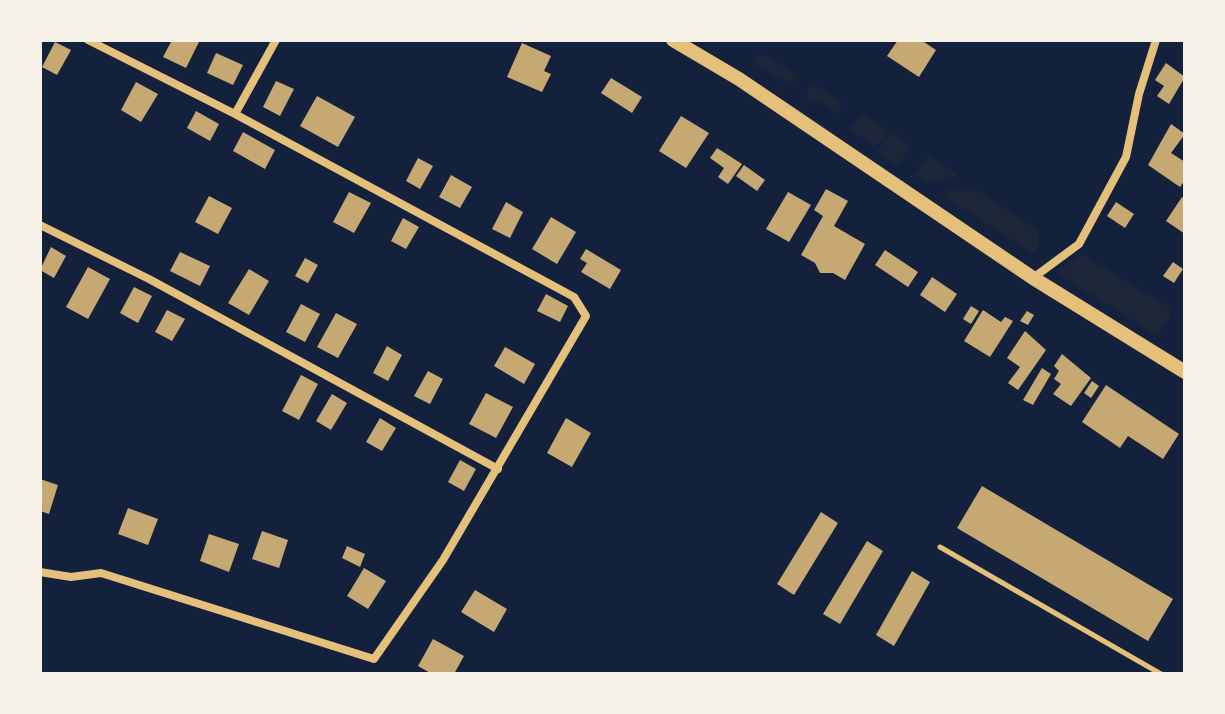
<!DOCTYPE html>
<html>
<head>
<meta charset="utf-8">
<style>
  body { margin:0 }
  #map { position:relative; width:1225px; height:714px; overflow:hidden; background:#14213d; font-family:"DejaVu Sans",sans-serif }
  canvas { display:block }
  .frame { position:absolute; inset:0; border:42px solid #f6f1e7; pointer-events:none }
</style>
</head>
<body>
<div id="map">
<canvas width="1225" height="714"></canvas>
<div class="frame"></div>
</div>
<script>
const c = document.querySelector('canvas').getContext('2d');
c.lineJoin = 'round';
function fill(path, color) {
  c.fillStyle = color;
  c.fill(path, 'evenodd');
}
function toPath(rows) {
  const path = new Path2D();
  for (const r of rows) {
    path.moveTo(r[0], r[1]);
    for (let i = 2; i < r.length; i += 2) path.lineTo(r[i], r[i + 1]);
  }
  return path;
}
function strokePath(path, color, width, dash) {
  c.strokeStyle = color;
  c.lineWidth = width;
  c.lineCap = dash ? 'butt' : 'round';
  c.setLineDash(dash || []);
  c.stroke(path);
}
fill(toPath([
  [759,52,798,75,791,85,754,64],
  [812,83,843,102,836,114,818,99,815,102,805,96],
  [862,113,888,131,876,147,849,130],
  [891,132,912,146,897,166,876,152],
  [928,155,958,175,927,184,914,175],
  [947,188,975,189,1039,231,1039,247,1032,253,943,196],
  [1082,254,1171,309,1170,317,1156,335,1055,272]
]), '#1d2539');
fill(toPath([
  [172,40,200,40,186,68,163,57],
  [898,40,921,40,936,50,919,77,887,56],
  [55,42,71,50,57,75,42,67],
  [522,43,551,56,544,71,551,74,542,92,507,77],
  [216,53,243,65,233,85,207,73],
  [1166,63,1185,77,1169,104,1157,96,1164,86,1155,80],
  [611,78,642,97,632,113,601,93],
  [276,81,294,89,280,116,263,107],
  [136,82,158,94,141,122,121,110],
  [317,96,355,117,338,147,300,126],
  [196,111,219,124,210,141,187,128],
  [681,116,709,133,686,168,659,151],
  [1171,124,1185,134,1171,153,1185,162,1185,180,1180,187,1148,165],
  [243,132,275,150,265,169,233,151],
  [717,148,742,164,728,184,718,177,724,168,710,158],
  [418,158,433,166,420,189,406,181],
  [744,165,765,180,757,191,736,176],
  [451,175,472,187,460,208,439,197],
  [826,189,848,201,834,226,865,244,845,280,833,273,820,273,815,263,801,255,823,216,814,210],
  [349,192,371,203,354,233,333,222],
  [788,192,811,205,789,242,766,229],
  [209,196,232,208,218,234,195,222],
  [1182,197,1185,199,1185,234,1166,221],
  [506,202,523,212,510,238,492,229],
  [1116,202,1134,214,1125,228,1107,216],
  [551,217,576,232,557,264,532,249],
  [403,218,419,227,406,249,391,241],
  [51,247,66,256,54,278,40,270],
  [586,249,621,270,610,289,581,272,587,263,580,259],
  [885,250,918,272,908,287,875,265],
  [180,252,210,266,200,286,170,271],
  [305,258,318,265,308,283,295,276],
  [1173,262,1183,269,1174,283,1163,276],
  [88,267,110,279,88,319,66,307],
  [249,269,269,281,249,315,228,303],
  [932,277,957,294,945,312,920,295],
  [134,287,152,296,138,323,120,313],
  [546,294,568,306,560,322,537,311],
  [301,304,320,314,305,342,286,332],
  [971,306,979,311,971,324,963,319],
  [167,310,185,319,172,341,155,332],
  [983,310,1001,322,1005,317,1013,321,990,357,964,341],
  [1027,311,1034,315,1028,325,1020,321],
  [336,313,357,324,338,358,317,347],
  [1025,331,1046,350,1018,390,1008,383,1020,367,1007,358],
  [387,346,402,355,388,381,373,373],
  [505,347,535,364,524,384,494,366],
  [1062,354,1091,378,1071,406,1053,394,1061,384,1054,379,1059,371,1054,366],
  [1042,368,1051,374,1033,405,1023,400],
  [428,371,443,379,430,404,414,396],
  [301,375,318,384,299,420,282,411],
  [1092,381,1099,386,1091,398,1084,393],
  [1106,385,1179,434,1163,459,1128,436,1120,448,1082,422],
  [486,393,513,407,496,438,469,424],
  [332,394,347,403,331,430,316,421],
  [380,418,396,428,382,451,366,442],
  [566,418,591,433,572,467,547,453],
  [460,460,476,469,464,491,448,482],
  [40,479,58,485,49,514,40,511],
  [982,486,1173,599,1148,641,957,528],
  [128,508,158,519,148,545,118,534],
  [821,512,838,523,794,595,777,584],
  [262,531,288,540,279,568,252,559],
  [209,534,239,544,229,572,200,561],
  [867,541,883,551,840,624,823,614],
  [347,546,365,554,360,567,342,558],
  [364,568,386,581,368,609,347,596],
  [912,571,930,582,894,646,876,635],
  [475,590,507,609,494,632,461,612],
  [433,639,464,656,454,674,432,674,418,666]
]), '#c6a872');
strokePath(toPath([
  [940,547,1161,674]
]), '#e5c07b', 5);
strokePath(toPath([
  [235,114,276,40],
  [40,225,149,279,498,469],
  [1033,278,1079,244,1126,157,1139,94,1156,40],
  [40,572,71,577,101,573,374,659,443,560,586,316,574,297,235,114,88,40]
]), '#e5c07b', 8);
strokePath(toPath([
  [673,40,739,79,1033,278,1185,372]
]), '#e5c07b', 14);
</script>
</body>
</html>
